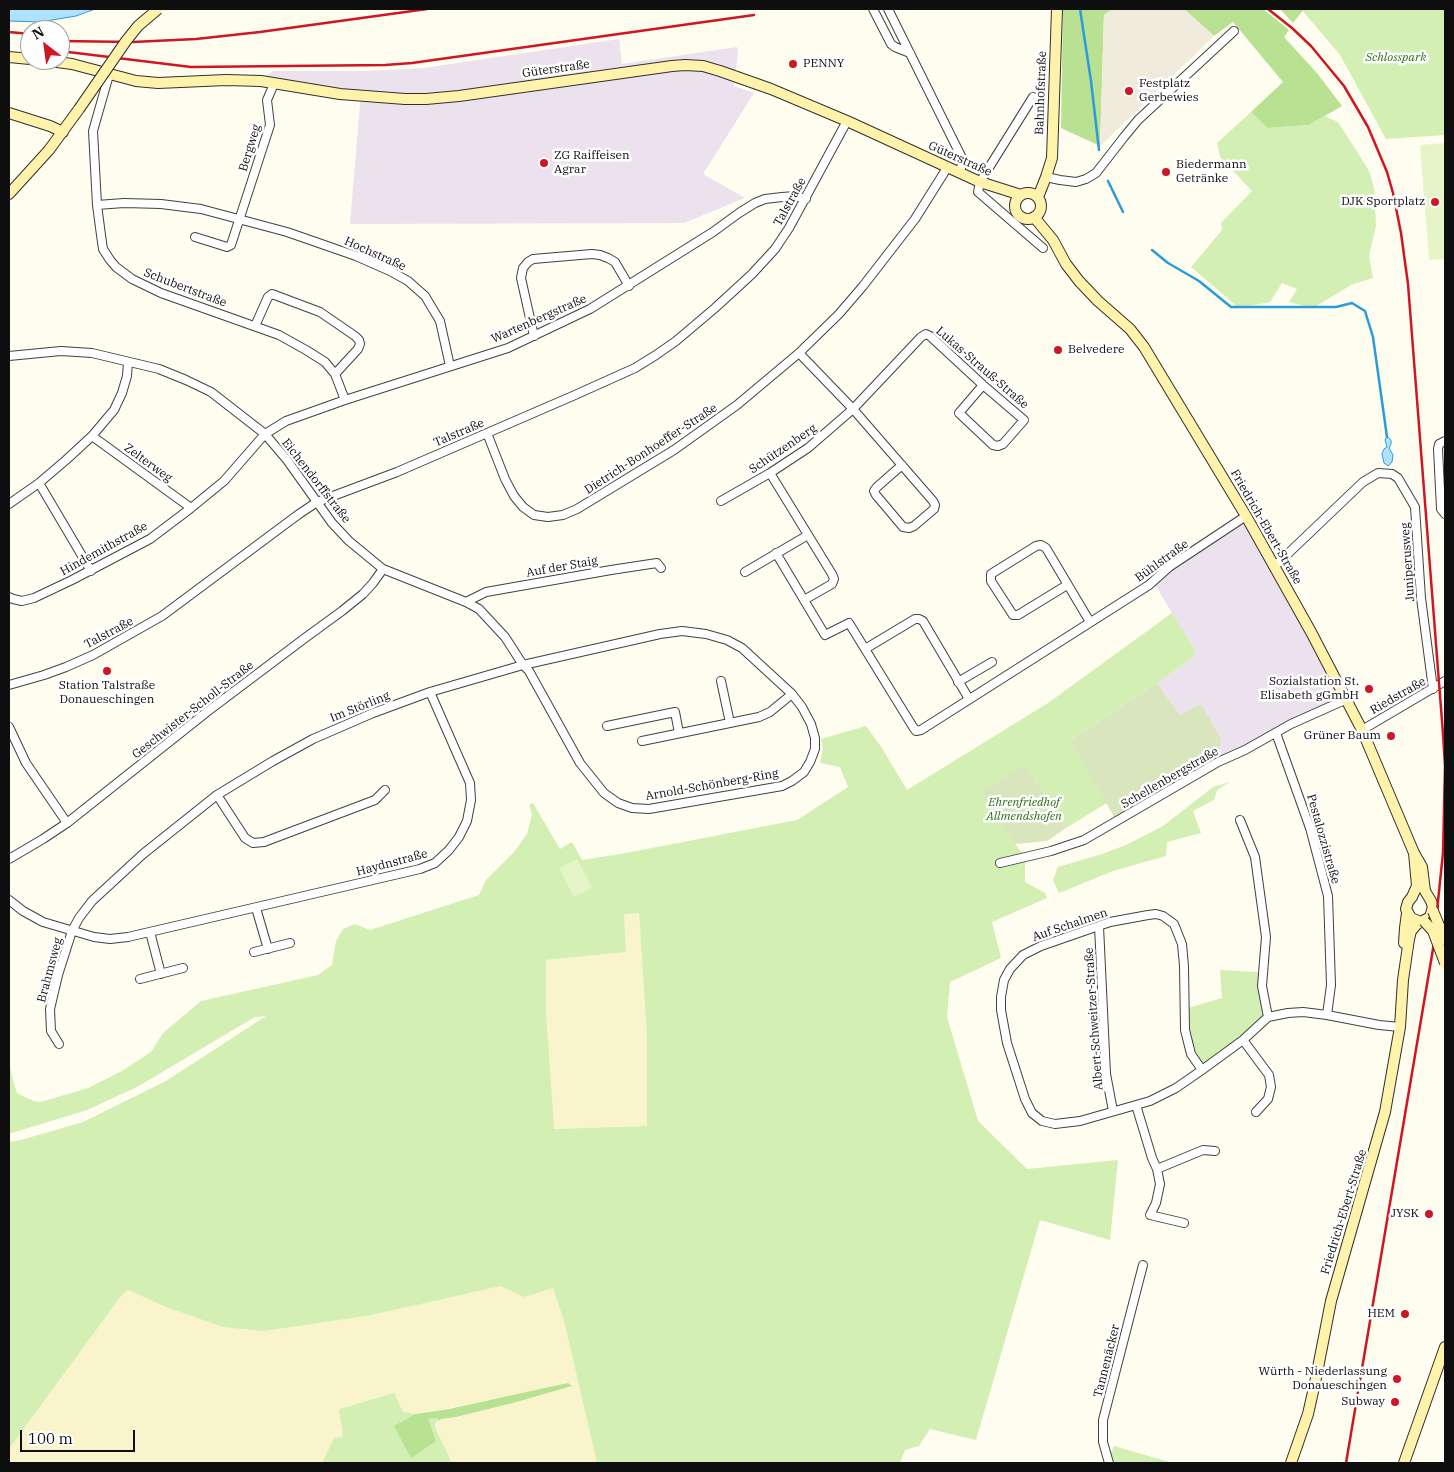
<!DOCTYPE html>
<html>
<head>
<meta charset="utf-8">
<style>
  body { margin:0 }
  #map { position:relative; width:1454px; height:1472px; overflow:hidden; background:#fffcf0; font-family:"IBM Plex Serif",serif }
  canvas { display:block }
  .frame { position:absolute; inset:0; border:10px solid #0e0e0e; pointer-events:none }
  .north { position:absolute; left:20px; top:20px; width:50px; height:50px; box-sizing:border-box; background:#fff; border:1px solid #9f9f9f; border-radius:50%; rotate:330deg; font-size:14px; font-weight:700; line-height:20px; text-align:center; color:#0e0e0e }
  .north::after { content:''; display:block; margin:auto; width:18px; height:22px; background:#cf1624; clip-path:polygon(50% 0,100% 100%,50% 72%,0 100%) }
  .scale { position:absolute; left:20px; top:1430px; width:115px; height:22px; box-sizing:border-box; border:2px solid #0e0e0e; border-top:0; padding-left:6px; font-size:15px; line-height:18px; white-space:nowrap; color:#0e0e0e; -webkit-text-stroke:4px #fff; paint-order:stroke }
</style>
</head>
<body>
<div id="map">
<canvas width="1454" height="1472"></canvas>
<div class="frame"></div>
<div class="north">N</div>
<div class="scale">100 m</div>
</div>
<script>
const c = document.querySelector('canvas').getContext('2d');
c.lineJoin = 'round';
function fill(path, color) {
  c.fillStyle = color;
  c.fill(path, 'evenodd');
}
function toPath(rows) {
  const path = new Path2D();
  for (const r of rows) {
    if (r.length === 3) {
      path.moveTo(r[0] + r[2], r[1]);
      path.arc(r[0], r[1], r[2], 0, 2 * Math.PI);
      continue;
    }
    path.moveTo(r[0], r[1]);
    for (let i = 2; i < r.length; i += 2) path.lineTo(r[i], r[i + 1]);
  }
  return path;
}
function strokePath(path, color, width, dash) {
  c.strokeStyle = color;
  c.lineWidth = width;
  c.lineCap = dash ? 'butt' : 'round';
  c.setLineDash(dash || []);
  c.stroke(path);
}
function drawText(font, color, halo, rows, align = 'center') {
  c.font = font + ' "IBM Plex Serif",serif';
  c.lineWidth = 5;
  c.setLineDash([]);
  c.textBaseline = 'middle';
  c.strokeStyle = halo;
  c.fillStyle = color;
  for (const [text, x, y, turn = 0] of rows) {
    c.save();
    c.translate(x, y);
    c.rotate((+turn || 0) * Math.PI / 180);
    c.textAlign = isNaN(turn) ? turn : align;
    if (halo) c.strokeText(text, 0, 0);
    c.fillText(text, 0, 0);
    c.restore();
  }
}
fill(toPath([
  [619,39,622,64,737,47,738,52,734,86,754,93,703,174,745,198,684,223,350,224,361,92,336,89,263,78,273,71,368,71,424,68],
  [1244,521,1341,699,1218,760,1201,704,1180,715,1157,683,1190,660,1195,654,1193,648,1154,583,1169,570]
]), '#ece2ee');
fill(toPath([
  [639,913,647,1037,647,1126,553,1129,546,1012,546,960,626,952,624,914],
  [501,1286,524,1297,553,1287,564,1321,597,1463,452,1463,436,1430,435,1425,437,1421,442,1419,456,1417,513,1403,572,1386,415,1414,403,1412,394,1394,340,1408,343,1437,334,1438,322,1463,9,1463,9,1449,121,1296,128,1290,166,1307,372,1315]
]), '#f9f4cc');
fill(toPath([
  [1301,9,1445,9,1445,135,1386,139,1340,55],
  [1251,112,1269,128,1309,125,1325,116,1338,122,1358,153,1369,171,1374,188,1376,226,1369,256,1373,278,1351,285,1313,308,1289,302,1297,289,1282,283,1270,302,1239,308,1191,267,1222,230,1221,223,1252,191,1220,157,1217,143],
  [1172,613,1194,648,1195,654,1190,660,1157,683,1070,741,1107,803,1066,828,1026,765,1015,844,1025,856,1025,882,1045,893,1047,898,992,922,1001,958,950,982,947,1017,978,1121,1027,1169,1118,1160,1110,1240,1040,1220,976,1440,930,1429,919,1446,905,1450,900,1463,597,1463,564,1321,553,1288,524,1297,501,1286,372,1315,264,1331,223,1327,166,1307,128,1290,121,1296,9,1449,9,1142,21,1140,83,1122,166,1081,266,1016,255,1017,137,1087,87,1110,12,1133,9,1133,9,1061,13,1080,17,1093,31,1100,38,1102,44,1101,88,1088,122,1071,151,1052,163,1033,201,1001,318,975,332,965,336,941,343,929,355,924,370,930,479,895,486,880,514,852,527,834,532,814,529,805,533,803,560,849,572,842,582,860,626,853,797,820,848,787,840,767,820,763,823,749,821,739,866,726,882,748,907,790,1048,703],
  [639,913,647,1037,647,1126,554,1129,546,1012,546,960,626,952,624,914],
  [1230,782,1217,790,1214,800,1193,811,1201,833,1167,842,1166,856,1113,871,1059,893,1053,880,1058,867,1102,854,1126,845,1163,826,1213,787],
  [1220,970,1258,972,1264,1016,1241,1038,1204,1066,1194,1050,1188,1028,1188,1008,1222,998],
  [394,1393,403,1412,415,1414,395,1426,428,1419,438,1418,435,1425,436,1430,452,1463,322,1463,334,1438,343,1437,339,1409],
  [1114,1446,1173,1463,1106,1463]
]), '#d4efb4');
fill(toPath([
  [1063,9,1112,9,1104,15,1100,146,1061,128],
  [1184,9,1263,9,1289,30,1284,37,1317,73,1342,106,1309,125,1268,128,1251,112,1283,82,1233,22,1214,36],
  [1280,9,1304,9,1293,23],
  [568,1383,572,1386,513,1403,456,1417,442,1419,437,1421,438,1418,428,1419,436,1441,411,1458,394,1426,415,1414,449,1409]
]), '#b8e192');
fill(toPath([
  [1157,683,1180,715,1201,704,1221,739,1218,760,1116,820,1070,741],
  [1026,765,1066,828,1047,841,1015,844,982,792]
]), '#d9e5bd');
fill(toPath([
  [1445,143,1445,259,1429,260,1420,145],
  [577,859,592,888,574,897,559,868]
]), '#e6f5c7');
fill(toPath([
  [1112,9,1184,9,1214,36,1100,146,1104,15]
]), '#f1ebdd');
const water = toPath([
  [9,9,95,9,76,16,40,22,9,21,9,9],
  [1387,436,1391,440,1391,444,1389,448,1393,455,1392,462,1388,466,1384,463,1382,454,1384,449,1387,447,1385,440,1387,436]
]);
fill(water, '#aee2fd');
strokePath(water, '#2c9bdc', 1);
strokePath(toPath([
  [1080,9,1091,81,1099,150],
  [1108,181,1123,212],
  [1152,250,1168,263,1199,281,1231,307,1336,307,1352,303,1365,311,1373,337,1387,437]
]), '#2c9bdc', 2.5);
const street = toPath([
  [873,9,891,44,895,47,910,53],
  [888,9,961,156,962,165,959,173],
  [109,75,93,131,97,205,101,235,103,249,110,260,116,267,132,279,161,293,279,335,306,350,325,362,335,374,345,400],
  [1033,97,980,182,978,192,1043,248],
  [1046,177,1060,180,1076,182,1086,179,1096,173,1124,137,1138,120,1234,31],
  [97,205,124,203,161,204,201,209,287,232,356,256,390,271,408,281,425,296,440,321,450,366],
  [195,237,227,247,231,245,270,125,267,100,274,84],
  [255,326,268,297,272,294,320,312,355,336,359,340,360,344,358,349,335,374],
  [534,336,521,278,523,268,528,262,533,259,592,254,600,255,608,258,615,262,629,286],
  [9,356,61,351,92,353,159,369,186,380,211,392,265,434,287,460,332,523,349,541,383,569,466,602,479,609,505,637,523,665,430,692,373,713,313,739,273,761,217,795,143,854,92,901,79,918,72,931,58,975,50,1009,51,1031,59,1044],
  [487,433,505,479,514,496,523,507,534,515,548,517,563,515,577,509,674,450,737,405,799,353,839,314,863,286,915,219,947,168],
  [92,436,191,508],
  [1445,441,1439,444,1438,449,1441,509,1445,514],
  [902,465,877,487,874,491,876,495,903,527,909,528,914,526,934,509,935,505,933,501,853,409,921,337,926,334,930,336,983,385,1024,420,1003,444,998,446,993,445,959,413,983,385],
  [770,473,832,574,834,579,832,584,804,600,825,635,849,623,865,649],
  [39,483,91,571],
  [721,501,770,473,808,448,853,409,799,353],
  [9,504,39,483,66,460,92,436,114,410,122,393,127,376,128,362],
  [776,553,804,600],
  [1275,566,1363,482,1378,473,1392,474,1398,478,1415,507,1421,598,1433,689],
  [745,572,808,535],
  [1067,585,1018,615,1013,615,991,581,991,574,1036,546,1041,545,1046,548,1090,622],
  [9,597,13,599,22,601,34,598,72,580,150,539,191,508,224,481,265,434,286,421,345,400,508,348,590,309,713,232,739,213,755,203,765,199,782,197,795,196,806,199],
  [466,602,486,592,611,570,657,563,661,568],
  [682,631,706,634,727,640,742,648,792,694,802,707,811,724,815,738,815,749,810,762,804,772,792,781,782,786,649,809,632,808,618,803,604,793,580,763,529,671,523,665,660,634,682,631],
  [721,681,730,723],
  [958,682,992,662],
  [9,685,44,675,66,667,93,655,162,616,299,514,317,502,397,472,575,395,635,368,656,355,676,341,715,308,752,274,775,249,789,228,847,121],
  [969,699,923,621,919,619,915,619,865,649,913,727,916,731,921,730,1149,585,1169,567,1246,516],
  [607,726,675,712,679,733],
  [9,727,26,763,67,823],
  [1362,730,1445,681],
  [1276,733,1310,828,1328,896,1331,985,1327,1015],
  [642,741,759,717,770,712,792,694],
  [217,795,245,838,253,843,264,842,375,800,385,790],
  [1240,820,1255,857,1266,937,1262,986,1268,1017],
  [9,859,43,839,67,823,208,711,305,638,342,611,363,594,373,583,383,569],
  [1000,863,1051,851,1084,840,1218,762,1245,750,1291,724,1347,699],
  [9,900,23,911,43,922,94,937,110,939,128,937,420,869,435,863,449,850,459,837,467,821,471,800,470,783,430,692],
  [256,908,268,949],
  [1099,926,1106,1074,1113,1111],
  [150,932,161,974],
  [254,952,290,943],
  [140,979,183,968],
  [1243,1040,1269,1075,1271,1087,1268,1099,1256,1112],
  [1202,1070,1191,1054,1185,1030,1184,966,1182,944,1174,924,1163,916,1156,914,1148,915,1110,922,1041,946,1023,955,1010,969,1004,980,1001,997,1001,1010,1007,1043,1025,1099,1032,1113,1042,1121,1055,1124,1080,1121,1150,1101,1176,1088,1202,1070,1243,1040,1268,1017,1288,1013,1303,1012,1327,1015,1379,1025,1400,1027],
  [1136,1105,1152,1158,1157,1169,1160,1184,1156,1203,1150,1215,1184,1223],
  [1157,1169,1203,1150,1215,1151],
  [1109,1463,1103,1442,1103,1420,1143,1265]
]);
const secondary = toPath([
  [9,57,30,59],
  [42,60,72,64,136,81,158,83,226,80,261,81,340,94,405,99,426,99,459,96,672,66,685,65,703,66,720,71,771,89,847,121,980,182,1021,195],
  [9,113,50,126,63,132],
  [1028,206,13],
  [9,194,49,150,79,109],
  [1038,197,1046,177,1052,158,1057,9],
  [1034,217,1053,240,1066,264,1079,281,1098,301,1130,329,1144,347,1246,516,1311,632,1362,730,1414,853,1422,867,1425,891,1431,901,1433,907,1430,917,1421,922,1411,918,1406,909,1408,902,1412,897,1417,886,1414,853],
  [1404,943,1405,928,1407,913],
  [1291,1463,1308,1414,1315,1383,1331,1301,1385,1112,1400,1027,1403,980,1409,939,1411,931,1417,924,1421,922],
  [1404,1463,1445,1347]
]);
strokePath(street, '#414141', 10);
strokePath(secondary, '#303030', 12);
strokePath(street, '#fff', 8);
strokePath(secondary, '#fff3ab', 10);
strokePath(toPath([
  [1268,9,1292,28,1311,46,1344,86,1368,127,1387,172,1393,193,1401,233,1408,284,1443,734,1445,766,1443,853,1433,949,1346,1463],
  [9,32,30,34],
  [60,41,133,42,196,39,260,32,427,9],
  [60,51,191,67,385,65,412,63,754,15]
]), '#cf1624', 2.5);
const secondaryBridge = toPath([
  [79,109,126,41,138,26,158,9],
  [1433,911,1445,940],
  [1424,921,1433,931,1445,963]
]);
strokePath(secondaryBridge, '#303030', 12, []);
strokePath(secondaryBridge, '#fff3ab', 10);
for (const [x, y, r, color] of [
  [793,64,5,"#cf1624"],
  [1129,91,5,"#cf1624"],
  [544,163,5,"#cf1624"],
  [1166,172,5,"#cf1624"],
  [1435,202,5,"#cf1624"],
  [1058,350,5,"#cf1624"],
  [107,671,5,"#cf1624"],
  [1369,689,5,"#cf1624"],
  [1391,736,5,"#cf1624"],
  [1429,1214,5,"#cf1624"],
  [1405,1314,5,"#cf1624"],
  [1397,1379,5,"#cf1624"],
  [1395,1402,5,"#cf1624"]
]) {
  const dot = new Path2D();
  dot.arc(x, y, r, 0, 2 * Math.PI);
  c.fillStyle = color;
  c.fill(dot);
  strokePath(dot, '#fff', 2);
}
drawText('italic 12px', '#2b6e17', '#fff', [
  ["Schlosspark",1396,58],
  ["Ehrenfriedhof",1024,803],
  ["Allmendshofen",1024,817]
]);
drawText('12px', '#0e0e0e', '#fff', [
  ["PENNY",803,64,"left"],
  ["Festplatz",1139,84,"left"],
  ["Gerbewies",1139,98,"left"],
  ["ZG Raiffeisen",554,156,"left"],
  ["Agrar",554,170,"left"],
  ["Biedermann",1176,165,"left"],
  ["Getränke",1176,179,"left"],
  ["DJK Sportplatz",1425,202],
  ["Belvedere",1068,350,"left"],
  ["Sozialstation St.",1359,682],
  ["Elisabeth gGmbH",1359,696],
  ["Station Talstraße",107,686,"center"],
  ["Donaueschingen",107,700,"center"],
  ["Grüner Baum",1381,736],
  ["JYSK",1419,1214],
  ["HEM",1395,1314],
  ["Würth - Niederlassung",1387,1372],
  ["Donaueschingen",1387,1386],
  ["Subway",1385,1402]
], 'right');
drawText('12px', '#0e0e0e', '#fff', [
  ["Güterstraße",556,69,-8],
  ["Bahnhofstraße",1041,93,-88],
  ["Bergweg",250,148,-73],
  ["Güterstraße",960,159,24],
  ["Talstraße",790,202,-61],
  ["Hochstraße",375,254,24],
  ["Schubertstraße",185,288,21],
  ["Wartenbergstraße",539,319,-24],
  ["Lukas-Strauß-Straße",982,368,41],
  ["Talstraße",459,433,-23],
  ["Dietrich-Bonhoeffer-Straße",651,449,-33],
  ["Schützenberg",783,449,-34],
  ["Zelterweg",148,463,36],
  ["Eichendorffstraße",316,481,52],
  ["Friedrich-Ebert-Straße",1266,527,60],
  ["Hindemithstraße",104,549,-29],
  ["Bühlstraße",1162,561,-36],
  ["Juniperusweg",1408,562,-94],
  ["Auf der Staig",562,567,-10],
  ["Talstraße",109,633,-28],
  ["Riedstraße",1398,696,-30],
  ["Im Störling",360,707,-22],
  ["Geschwister-Scholl-Straße",193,710,-38],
  ["Schellenbergstraße",1170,778,-30],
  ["Arnold-Schönberg-Ring",712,785,-10],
  ["Pestalozzistraße",1323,839,74],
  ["Haydnstraße",392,863,-15],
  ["Auf Schalmen",1070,925,-19],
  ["Brahmsweg",50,970,-75],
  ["Albert-Schweitzer-Straße",1094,1019,-94],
  ["Friedrich-Ebert-Straße",1344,1212,-73],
  ["Tannenäcker",1107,1361,-76]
]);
</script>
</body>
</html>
